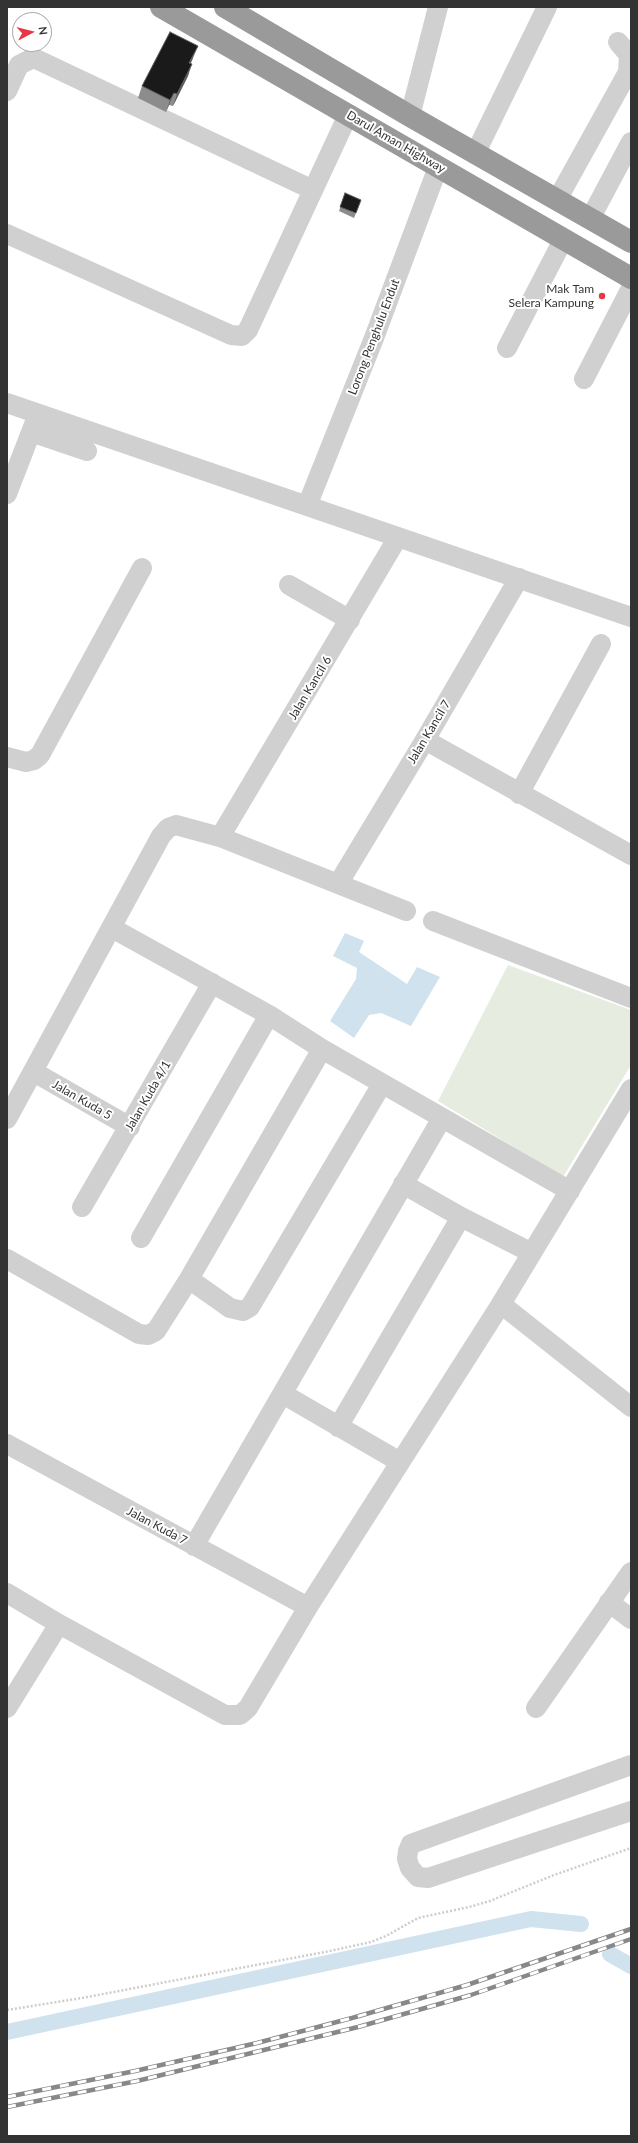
<!DOCTYPE html>
<html>
<head>
<meta charset="utf-8">
<style>
  body { margin:0 }
  #map { position:relative; width:638px; height:2143px; overflow:hidden; background:#fff; font-family:Lato,sans-serif }
  canvas { display:block }
  .frame { position:absolute; inset:0; border:8px solid #333; pointer-events:none }
  .north { position:absolute; left:12px; top:12px; width:40px; height:40px; box-sizing:border-box; background:#fff; border:1px solid #adadad; border-radius:50%; rotate:83deg; font-size:11px; font-weight:700; line-height:16px; text-align:center; color:#333 }
  .north::after { content:''; display:block; margin:auto; width:14px; height:18px; background:#e63946; clip-path:polygon(50% 0,100% 100%,50% 72%,0 100%) }
</style>
</head>
<body>
<div id="map">
<canvas width="638" height="2143"></canvas>
<div class="frame"></div>
<div class="north">N</div>
</div>
<script>
const c = document.querySelector('canvas').getContext('2d');
c.lineJoin = 'round';
function fill(path, color) {
  c.fillStyle = color;
  c.fill(path, 'evenodd');
}
function toPath(rows) {
  const path = new Path2D();
  for (const r of rows) {
    path.moveTo(r[0], r[1]);
    for (let i = 2; i < r.length; i += 2) path.lineTo(r[i], r[i + 1]);
  }
  return path;
}
function strokePath(path, color, width, dash) {
  c.strokeStyle = color;
  c.lineWidth = width;
  c.lineCap = dash ? 'butt' : 'round';
  c.setLineDash(dash || []);
  c.stroke(path);
}
function drawText(font, color, halo, rows, align = 'center') {
  c.font = font + ' Lato,sans-serif';
  c.lineWidth = 4;
  c.setLineDash([]);
  c.textBaseline = 'middle';
  c.strokeStyle = halo;
  c.fillStyle = color;
  for (const [text, x, y, turn = 0] of rows) {
    c.save();
    c.translate(x, y);
    c.rotate((+turn || 0) * Math.PI / 180);
    c.textAlign = isNaN(turn) ? turn : align;
    if (halo) c.strokeText(text, 0, 0);
    c.fillText(text, 0, 0);
    c.restore();
  }
}
fill(toPath([
  [508,965,631,1010,631,1065,563,1177,438,1101]
]), '#e6ecdf');
fill(toPath([
  [345,933,364,941,359,952,407,984,417,967,440,977,411,1026,381,1013,369,1015,354,1038,330,1021,356,979,357,968,333,956]
]), '#cfe2ee');
strokePath(toPath([
  [610,1954,631,1966],
  [7,2032,531,1919,581,1924]
]), '#cfe2ee', 16);
strokePath(toPath([
  [7,2010,82,1998,330,1951,371,1942,386,1936,418,1918,469,1907,490,1901,554,1875,631,1848]
]), '#cdcdcd', 2.5, [2, 2]);
strokePath(toPath([
  [7,91,19,65,31,59,36,59,313,190],
  [410,116,438,7],
  [475,154,547,7],
  [557,200,628,72,629,55,618,42],
  [590,219,631,142],
  [7,234,231,335,242,336,248,330,348,115],
  [507,348,563,240],
  [584,379,631,288],
  [7,403,631,617],
  [31,432,87,451],
  [7,494,38,414],
  [307,506,374,338,438,167],
  [289,585,350,620],
  [425,740,631,855],
  [7,757,26,762,34,760,40,755,142,568],
  [519,794,601,644],
  [220,837,398,537],
  [338,884,425,740,519,578],
  [433,921,631,998],
  [112,928,269,1015,322,1049],
  [34,1072,130,1127],
  [7,1119,161,836,168,828,176,825,220,837,406,911],
  [403,1184,461,1217,532,1253],
  [82,1207,212,983],
  [141,1238,269,1015],
  [7,1259,139,1334,148,1335,156,1331,189,1279,322,1049,570,1191],
  [189,1279,230,1308,243,1311,250,1307,382,1084],
  [501,1304,631,1407],
  [283,1394,400,1462],
  [338,1427,461,1217],
  [7,1444,308,1607],
  [194,1546,442,1118],
  [7,1593,59,1624,225,1715,240,1715,248,1708,308,1607,501,1304,631,1089],
  [609,1602,631,1619],
  [7,1708,59,1624],
  [536,1708,631,1572],
  [631,1765,411,1844,408,1851,407,1859,410,1868,418,1877,428,1878,631,1811]
]), '#d0d0d0', 20);
strokePath(toPath([
  [161,7,631,278],
  [225,7,410,116,631,242]
]), '#9a9a9a', 22);
const rail = toPath([
  [7,2097,135,2071,257,2043,352,2018,467,1985,631,1929],
  [7,2107,137,2081,358,2027,471,1995,631,1939]
]);
strokePath(rail, '#888', 4.5);
strokePath(rail, '#fff', 3, [9]);
fill(toPath([
  [193,58,191,63,188,76,173,106,169,105,166,112,138,98,142,86],
  [345,193,361,200,354,218,339,211]
]), '#8c8c8c');
fill(toPath([
  [198,46,193,58,185,75,189,63],
  [192,64,188,76,173,106,177,94],
  [174,93,169,105,166,112,170,100]
]), '#5f5f5f');
const building = toPath([
  [170,32,198,46,189,63,192,64,177,94,174,93,170,100,142,86,170,32],
  [345,193,361,200,356,213,340,207,345,193]
]);
fill(building, '#1a1a1a');
strokePath(building, '#5f5f5f', 1);
for (const [x, y, r, color] of [
  [602,296,4,"#e63946"]
]) {
  const dot = new Path2D();
  dot.arc(x, y, r, 0, 2 * Math.PI);
  c.fillStyle = color;
  c.fill(dot);
  strokePath(dot, '#fff', 1.5);
}
drawText('12px', '#333', '#fff', [
  ["Darul Aman Highway",396,142,30],
  ["Lorong Penghulu Endut",374,337,-69],
  ["Jalan Kancil 6",310,688,-59],
  ["Jalan Kancil 7",429,732,-59],
  ["Jalan Kuda 4/1",148,1096,-60],
  ["Jalan Kuda 5",82,1100,30],
  ["Jalan Kuda 7",157,1526,28]
]);
drawText('12px', '#333', '#fff', [
  ["Mak Tam",594,289],
  ["Selera Kampung",594,303]
], 'right');
</script>
</body>
</html>
